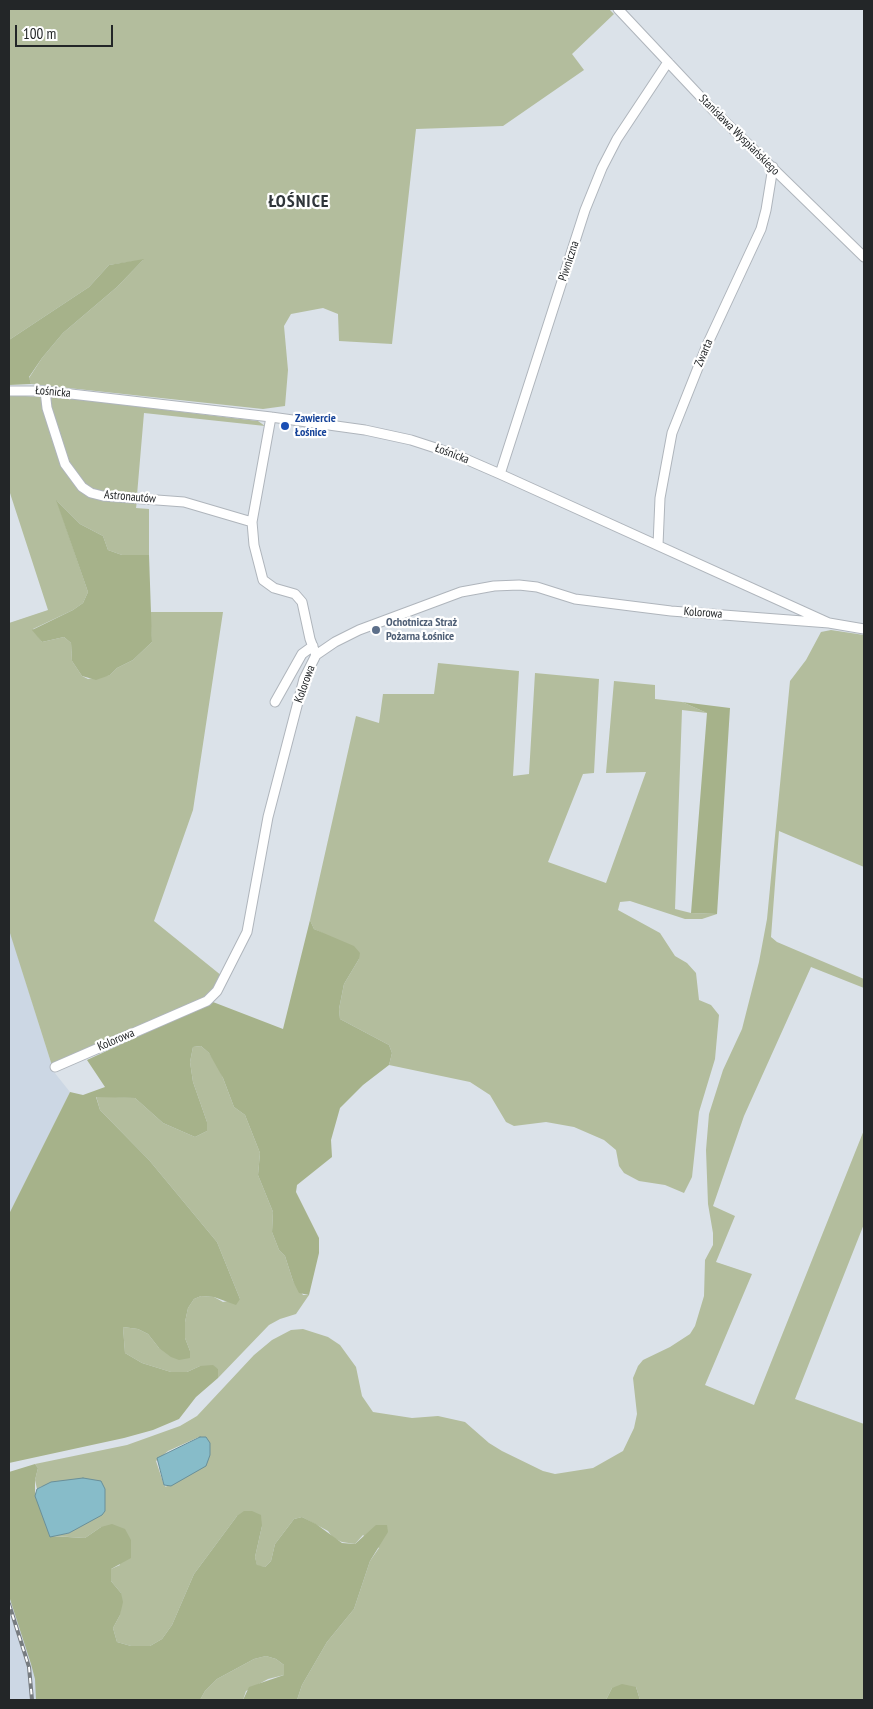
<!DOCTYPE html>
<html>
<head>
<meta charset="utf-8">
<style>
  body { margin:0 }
  #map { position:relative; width:873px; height:1709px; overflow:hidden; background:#dbe2e9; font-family:"PT Sans Narrow",sans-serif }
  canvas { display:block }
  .frame { position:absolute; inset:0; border:10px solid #232628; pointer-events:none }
  .scale { position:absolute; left:15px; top:25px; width:98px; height:22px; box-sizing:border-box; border:2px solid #232628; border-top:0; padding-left:6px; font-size:15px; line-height:18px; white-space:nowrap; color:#232628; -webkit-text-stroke:4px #fff; paint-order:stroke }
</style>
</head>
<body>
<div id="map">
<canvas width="873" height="1709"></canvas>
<div class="frame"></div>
<div class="scale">100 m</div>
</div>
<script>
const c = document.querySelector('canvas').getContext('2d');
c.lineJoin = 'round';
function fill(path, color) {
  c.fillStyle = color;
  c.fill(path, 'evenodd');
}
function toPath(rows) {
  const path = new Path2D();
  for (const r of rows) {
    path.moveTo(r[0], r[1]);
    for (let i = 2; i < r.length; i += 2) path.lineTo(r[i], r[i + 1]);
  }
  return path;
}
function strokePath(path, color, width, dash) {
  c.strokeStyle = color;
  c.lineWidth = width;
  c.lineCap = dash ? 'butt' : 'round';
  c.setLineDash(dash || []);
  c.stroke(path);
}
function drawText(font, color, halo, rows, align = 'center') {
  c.font = font + ' "PT Sans Narrow",sans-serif';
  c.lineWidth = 4.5;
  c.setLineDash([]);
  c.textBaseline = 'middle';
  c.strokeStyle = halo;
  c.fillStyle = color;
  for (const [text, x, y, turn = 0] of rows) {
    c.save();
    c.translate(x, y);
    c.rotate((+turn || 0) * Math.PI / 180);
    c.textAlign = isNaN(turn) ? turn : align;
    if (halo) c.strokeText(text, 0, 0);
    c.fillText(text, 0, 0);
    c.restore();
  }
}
fill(toPath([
  [9,928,54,1072,70,1092,9,1214],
  [9,1515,69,1700,9,1700]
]), '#ccd7e4');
fill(toPath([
  [9,9,609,9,614,14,572,54,584,70,503,126,416,129,392,344,339,341,338,314,323,308,291,314,284,326,288,370,285,406,263,409,31,384,29,378,42,358,63,333,117,287,143,260,109,265,89,287,9,340],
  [9,395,42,397,46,415,82,489,137,501,136,508,149,509,149,555,122,555,108,550,103,536,80,524,57,501,88,592,83,603,73,610,33,629,42,642,64,637,71,643,72,661,82,676,88,679,110,675,117,668,133,660,152,642,150,612,223,612,193,810,154,921,222,976,214,990,206,997,59,1060,54,1066,54,1072,9,930,9,623,48,610,9,490],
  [49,396,258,421,265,426,144,413,137,495,106,493,90,489,73,472,50,411],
  [831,630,864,635,864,867,779,831,771,937,777,942,864,979,864,988,811,967,744,1116,713,1206,735,1216,716,1262,752,1274,705,1385,754,1405,864,1130,864,1224,795,1399,864,1424,864,1700,640,1700,636,1687,612,1688,606,1700,297,1700,302,1685,327,1642,354,1609,370,1561,379,1548,363,1535,355,1544,342,1542,333,1538,328,1531,302,1517,294,1519,275,1544,271,1561,265,1567,257,1566,255,1557,262,1526,237,1516,194,1574,172,1625,162,1639,150,1646,131,1646,117,1642,113,1628,120,1615,121,1593,111,1581,111,1569,120,1565,101,1527,85,1538,53,1536,69,1533,78,1527,42,1486,37,1489,35,1480,38,1468,35,1464,127,1445,180,1426,197,1416,254,1355,272,1340,291,1330,303,1329,328,1337,340,1345,356,1367,362,1396,373,1412,412,1418,438,1416,465,1422,489,1443,502,1451,543,1471,555,1474,593,1468,623,1451,634,1428,637,1414,633,1378,638,1366,643,1360,670,1347,690,1334,695,1326,704,1296,705,1260,713,1245,713,1233,708,1204,706,1150,709,1114,723,1070,742,1029,759,962,767,919,790,681,806,660,821,632],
  [199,1437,166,1487,164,1485,156,1461,168,1451],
  [438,663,519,671,513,776,529,774,535,673,599,679,594,773,583,774,548,862,606,883,646,772,606,773,614,681,655,685,655,699,682,702,707,713,682,710,675,909,691,913,717,914,702,919,685,919,630,901,620,902,618,910,660,933,675,956,687,963,696,973,699,1000,711,1005,719,1015,715,1059,699,1112,692,1177,684,1193,665,1185,639,1181,624,1173,619,1166,616,1150,604,1140,574,1127,546,1122,514,1126,506,1122,490,1095,470,1082,389,1065,392,1053,389,1045,340,1019,339,1009,344,984,359,959,332,938,314,929,310,920,356,716,379,723,383,694,434,694],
  [201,1046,209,1053,218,1065,234,1107,245,1115,260,1153,258,1175,273,1212,272,1232,279,1250,285,1256,293,1281,303,1295,309,1295,296,1314,280,1319,269,1325,218,1378,218,1369,200,1366,187,1372,171,1372,142,1363,125,1353,123,1327,138,1329,148,1334,159,1348,190,1351,185,1338,185,1322,188,1308,194,1299,201,1296,214,1297,223,1302,240,1299,217,1242,149,1160,100,1110,96,1096,135,1098,163,1123,195,1137,207,1131,207,1122,193,1082,190,1062,193,1047],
  [266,1656,276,1659,284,1665,284,1675,268,1679,246,1691,243,1700,200,1700,205,1691,217,1679,254,1659]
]), '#b3bd9d');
fill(toPath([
  [144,259,117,287,63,333,42,358,29,377,31,384,9,385,9,340,89,287,109,265],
  [56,500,80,524,103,536,108,550,122,555,149,555,152,642,133,660,117,668,110,675,96,680,82,676,72,661,71,643,64,637,42,642,32,630,73,610,83,603,88,592],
  [682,702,730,708,717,914,691,913,707,713],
  [310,920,314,929,354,946,360,953,359,959,344,984,339,1009,340,1019,389,1045,392,1053,389,1065,363,1085,340,1108,331,1140,332,1157,297,1185,296,1192,319,1238,319,1253,309,1295,299,1293,293,1281,285,1256,279,1250,272,1232,273,1212,258,1175,260,1153,245,1115,234,1107,223,1078,209,1053,201,1046,193,1047,190,1062,193,1082,207,1122,207,1131,195,1137,163,1123,135,1098,96,1097,100,1110,149,1160,217,1242,240,1299,236,1305,214,1297,201,1296,194,1299,188,1308,185,1322,185,1338,190,1351,190,1358,179,1360,171,1357,159,1348,148,1334,138,1329,123,1327,125,1353,142,1363,171,1372,187,1372,200,1366,213,1365,218,1369,218,1378,196,1397,179,1419,153,1430,124,1438,9,1463,9,1214,70,1092,83,1095,105,1087,87,1060,213,1002,283,1029],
  [35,1464,38,1468,35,1480,35,1492,50,1536,85,1538,101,1527,112,1524,125,1529,131,1540,131,1558,111,1569,111,1581,121,1593,123,1602,120,1615,113,1628,117,1642,131,1646,150,1646,162,1639,172,1625,194,1574,237,1516,244,1511,252,1511,261,1515,262,1526,255,1557,257,1565,265,1567,271,1561,275,1544,294,1519,302,1517,316,1524,342,1543,355,1544,376,1525,387,1525,388,1532,370,1561,354,1609,327,1642,302,1685,297,1700,243,1700,249,1687,284,1675,284,1665,276,1659,266,1656,254,1659,217,1679,205,1691,200,1700,36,1700,35,1679,31,1664,9,1596,9,1472],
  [622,1684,636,1687,640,1700,606,1700,612,1688]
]), '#a6b28a');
const water = toPath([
  [200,1437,206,1437,210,1443,210,1455,206,1466,171,1486,164,1485,157,1458,200,1437],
  [83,1478,101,1481,105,1489,105,1511,102,1515,69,1533,50,1537,35,1496,37,1489,51,1482,83,1478]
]);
fill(water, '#87bcc9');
strokePath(water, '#698f99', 1);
const minor = toPath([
  [618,9,713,110,864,257],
  [9,391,45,391,271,417,365,430,411,440,454,454,500,474,829,623,864,629],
  [45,391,47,408,65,464,82,487,91,493,103,496,184,502,252,522],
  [271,417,252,522,254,545,263,580,274,588,295,594,302,602,310,639,316,655],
  [500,474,585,210,602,168,617,139,668,62],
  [658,545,660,498,672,433,707,345,761,229,766,210,773,167],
  [275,702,302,654,313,646],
  [55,1067,207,1001,217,991,247,932,268,817,304,679,316,655,335,642,359,630,461,592,494,586,519,585,537,587,575,599,671,611,829,623]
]);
strokePath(minor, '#afb5bc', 11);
strokePath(minor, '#fff', 9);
const rail = toPath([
  [9,1604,29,1667,32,1700]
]);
strokePath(rail, '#777c80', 4);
strokePath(rail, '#fff', 2, [5.5]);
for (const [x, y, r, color] of [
  [285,426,5,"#1a4fb4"],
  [376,630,5,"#5c6f8a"]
]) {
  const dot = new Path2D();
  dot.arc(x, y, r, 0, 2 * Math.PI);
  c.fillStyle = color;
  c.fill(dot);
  strokePath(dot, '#fff', 2);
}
drawText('12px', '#232628', '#fff', [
  ["Stanisława Wyspiańskiego",739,135,45],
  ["Piwniczna",569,261,-72],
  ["Zwarta",704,353,-67],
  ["Łośnicka",53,392,5],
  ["Łośnicka",452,454,21],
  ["Astronautów",130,497,5],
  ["Kolorowa",703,613,4],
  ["Kolorowa",305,684,-70],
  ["Kolorowa",116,1040,-23]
]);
drawText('bold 12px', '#164399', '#fff', [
  ["Zawiercie",295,419],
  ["Łośnice",295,433]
], 'left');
drawText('bold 12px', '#4e5e75', '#fff', [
  ["Ochotnicza Straż",386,623],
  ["Pożarna Łośnice",386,637]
], 'left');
c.letterSpacing = '1px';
drawText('bold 18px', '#2f353a', '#fff', [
  ["ŁOŚNICE",299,202]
]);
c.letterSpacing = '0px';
</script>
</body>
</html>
